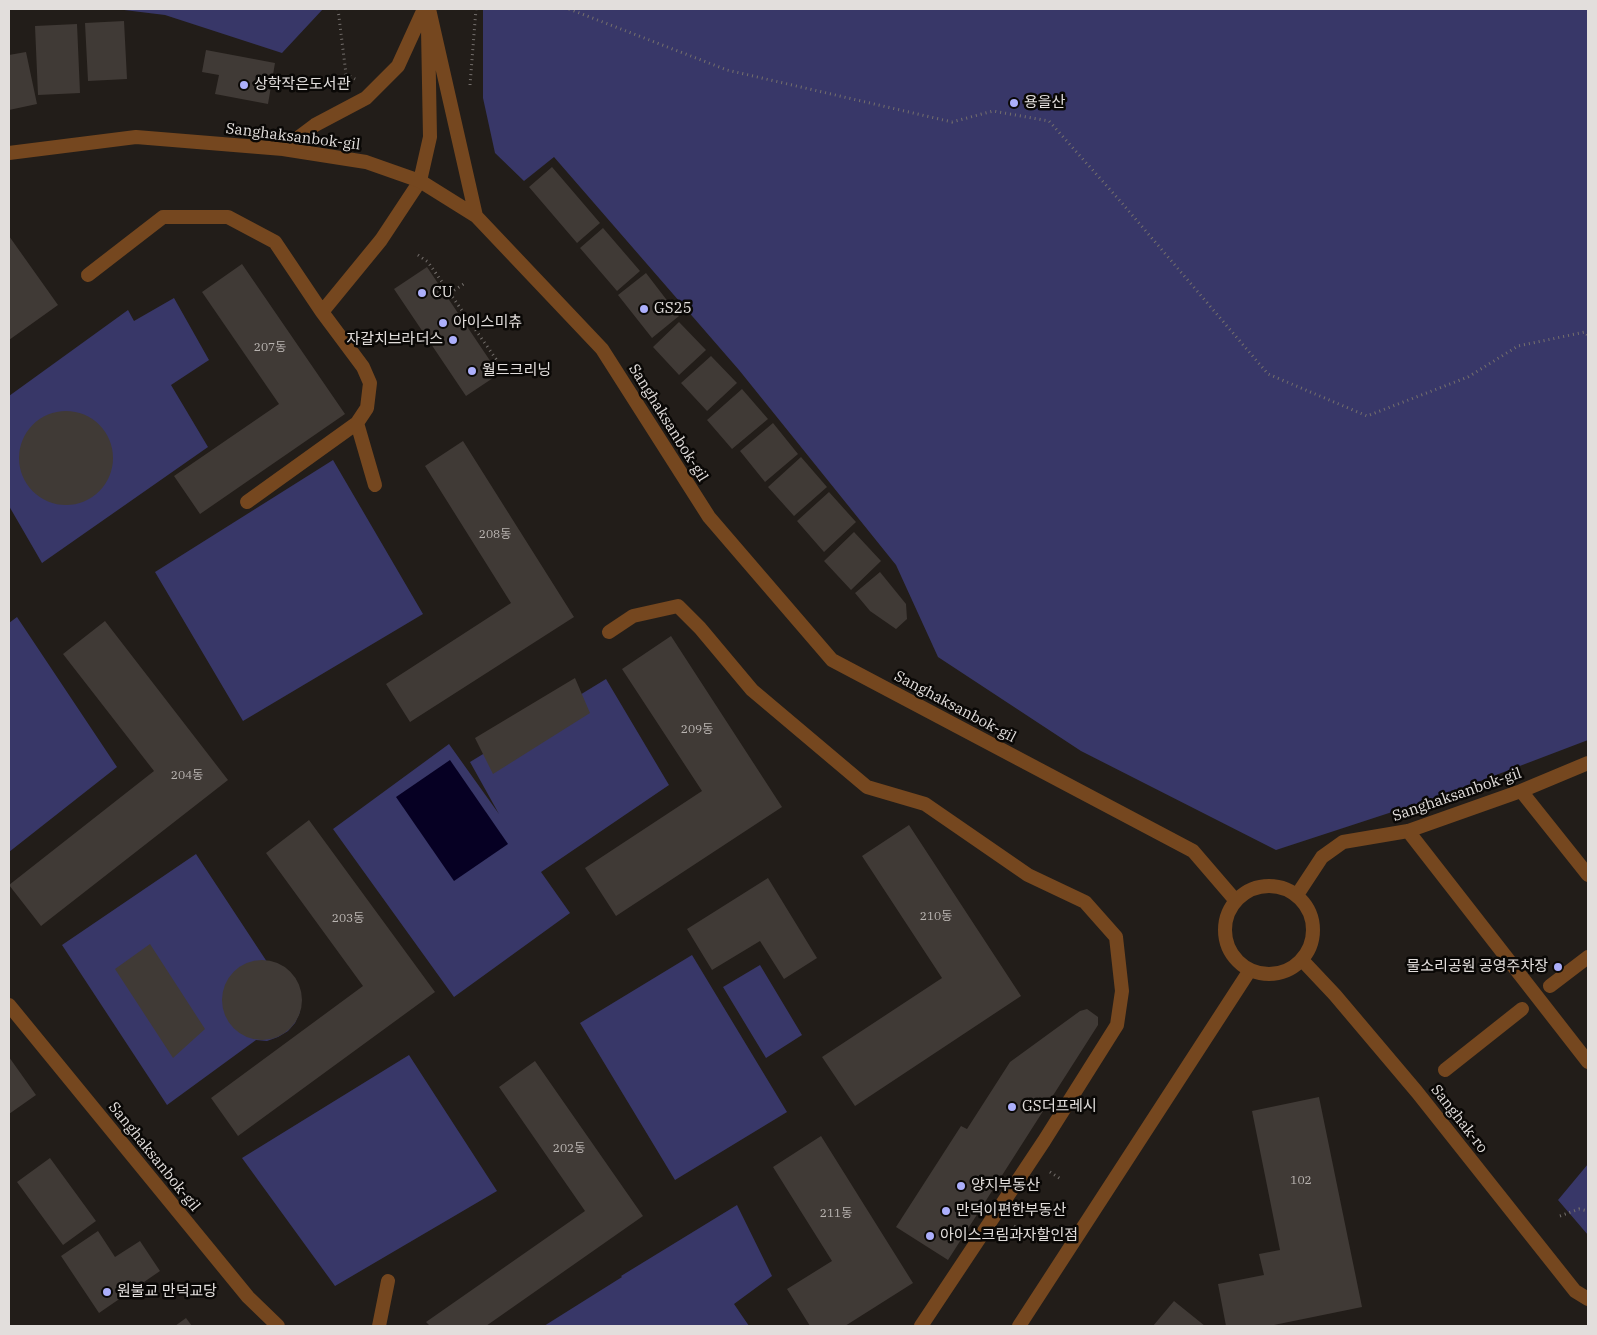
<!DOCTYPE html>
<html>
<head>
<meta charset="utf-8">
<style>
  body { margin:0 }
  #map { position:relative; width:1597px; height:1335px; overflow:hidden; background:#221d19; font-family:"IBM Plex Serif",serif }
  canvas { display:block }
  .frame { position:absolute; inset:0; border:10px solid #e2dedc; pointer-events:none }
</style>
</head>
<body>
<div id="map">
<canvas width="1597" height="1335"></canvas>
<div class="frame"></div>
</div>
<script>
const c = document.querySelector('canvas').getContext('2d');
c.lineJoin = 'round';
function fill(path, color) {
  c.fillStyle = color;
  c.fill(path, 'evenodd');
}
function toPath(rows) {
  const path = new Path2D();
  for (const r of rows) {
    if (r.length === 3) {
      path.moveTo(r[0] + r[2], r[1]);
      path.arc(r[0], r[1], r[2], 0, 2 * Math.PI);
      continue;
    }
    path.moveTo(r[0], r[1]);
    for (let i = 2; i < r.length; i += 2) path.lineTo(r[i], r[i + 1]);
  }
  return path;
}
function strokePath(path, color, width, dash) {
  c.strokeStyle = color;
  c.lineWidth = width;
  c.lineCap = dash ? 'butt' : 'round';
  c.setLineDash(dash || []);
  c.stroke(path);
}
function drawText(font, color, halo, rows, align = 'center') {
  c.font = font + ' "IBM Plex Serif","Noto Sans KR",serif';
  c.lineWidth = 5;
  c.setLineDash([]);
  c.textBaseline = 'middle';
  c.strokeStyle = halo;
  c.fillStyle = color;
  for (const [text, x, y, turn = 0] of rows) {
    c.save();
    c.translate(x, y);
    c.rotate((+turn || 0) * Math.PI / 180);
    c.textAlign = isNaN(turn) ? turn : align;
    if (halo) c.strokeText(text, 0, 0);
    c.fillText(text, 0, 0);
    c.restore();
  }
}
fill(toPath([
  [116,9,323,9,282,53,165,15],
  [483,9,1588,9,1588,740,1441,796,1276,850,1081,751,938,657,896,565,739,370,554,157,524,181,495,153,483,98],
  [174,298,209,360,171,385,208,447,42,563,9,506,9,396,128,310,134,321],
  [333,460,423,614,243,721,155,572],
  [17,617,117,767,9,852,9,623],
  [606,679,669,785,541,872,570,913,454,997,333,829,449,744,499,814,470,762],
  [196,854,300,1012,295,1023,288,1031,278,1037,267,1041,256,1040,167,1105,62,945],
  [692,955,787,1112,675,1180,580,1023],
  [760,965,802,1035,766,1058,723,987],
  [409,1055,497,1191,335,1286,242,1158],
  [1588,1164,1588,1235,1558,1200],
  [737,1205,772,1276,734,1304,749,1326,544,1326,622,1277,621,1276]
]), '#383768');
fill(toPath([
  [450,760,508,844,454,881,396,797]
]), '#060023');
fill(toPath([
  [124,21,127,79,88,81,85,23],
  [77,24,80,93,38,95,35,26],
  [206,50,275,63,268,104,215,94,219,75,202,72],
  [26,52,37,104,9,110,9,55],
  [552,167,600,223,577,243,529,187],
  [603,228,640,271,617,291,580,248],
  [9,236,58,305,9,340],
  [242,264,345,414,200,514,174,476,279,404,202,292],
  [427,267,499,374,466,396,394,289],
  [646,273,679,316,652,338,618,295],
  [679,322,706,350,679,375,653,347],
  [711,356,737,383,707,411,681,383],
  [742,389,768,419,732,449,707,420],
  [66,458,47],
  [773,423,798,454,765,482,740,451],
  [463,441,574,617,410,722,386,684,511,603,425,466],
  [801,457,827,487,794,516,768,487],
  [829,492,856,522,824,552,797,521],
  [854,532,881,561,851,590,824,561],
  [880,572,906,604,907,619,896,629,870,611,855,593],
  [105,621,228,780,41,926,9,885,154,771,63,654],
  [671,636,782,807,616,916,585,868,702,791,622,669],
  [575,678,590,713,493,774,475,738],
  [309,820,435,992,238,1136,211,1098,363,986,266,853],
  [909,825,1021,996,855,1106,822,1057,942,978,862,856],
  [768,878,817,958,784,979,760,941,712,970,687,929],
  [150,944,205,1029,173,1058,115,969],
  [262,1000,40],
  [1087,1009,1098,1017,1098,1025,948,1260,896,1227,961,1126,967,1129,1010,1062,1080,1011],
  [9,1057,36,1095,9,1114],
  [535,1061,643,1216,486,1326,430,1326,426,1322,585,1211,499,1087],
  [1319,1097,1362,1307,1269,1326,1226,1326,1218,1284,1264,1275,1259,1254,1280,1250,1252,1111],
  [821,1136,913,1283,845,1326,810,1326,787,1289,832,1261,773,1167],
  [50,1158,96,1221,63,1245,17,1182],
  [98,1231,115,1257,140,1241,160,1271,99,1313,61,1256],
  [1174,1301,1205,1326,1153,1326],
  [186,1318,192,1326,175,1326]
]), '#403a36');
strokePath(toPath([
  [338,9,346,74,355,79],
  [569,9,727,70,952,122,993,111,1049,121,1121,202,1268,374,1367,416,1468,377,1518,346,1585,332,1588,336],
  [470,85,476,9],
  [418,255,428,262,503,369],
  [450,293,465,283],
  [1050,1172,1062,1180],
  [1560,1216,1579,1209,1588,1211],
  [1014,1226,1025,1234]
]), '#75706d', 3, [1, 4]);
strokePath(toPath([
  [88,275,163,217,228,217,275,242,322,312],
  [375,485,357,423,367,408,370,383,363,367,322,312,381,240,420,181],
  [247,502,357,423],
  [379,1326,388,1281]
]), '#75471f', 14);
strokePath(toPath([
  [609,632,633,616,678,606,700,628,752,690,867,787,925,804,1028,875,1085,902,1116,937,1122,991,1117,1025,1044,1141,921,1326],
  [1550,986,1588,957],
  [1445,1070,1522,1009]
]), '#75471f', 14);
strokePath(toPath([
  [429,9,476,216],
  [283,149,315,125,366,98,398,66,424,9],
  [9,153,136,137,283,149,366,162,420,181,476,216,602,349,709,517,832,660,1193,851,1236,901],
  [420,181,430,137,428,29],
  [1521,791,1588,875],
  [1408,831,1588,1062],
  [1269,930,44],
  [1297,895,1322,857,1343,842,1408,831,1521,791,1588,763],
  [1302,960,1335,995,1417,1092,1575,1291,1588,1299],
  [9,1005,248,1297,278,1326],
  [1019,1326,1250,970]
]), '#75471f', 14);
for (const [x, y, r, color] of [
  [244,85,5,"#acaffb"],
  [1014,103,5,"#acaffb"],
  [422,293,5,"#acaffb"],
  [644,309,5,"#acaffb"],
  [443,323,5,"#acaffb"],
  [453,340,5,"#acaffb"],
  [472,371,5,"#acaffb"],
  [1558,967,5,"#acaffb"],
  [1012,1107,5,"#acaffb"],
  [961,1186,5,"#acaffb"],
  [946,1211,5,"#acaffb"],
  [930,1236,5,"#acaffb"],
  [107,1292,5,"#acaffb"]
]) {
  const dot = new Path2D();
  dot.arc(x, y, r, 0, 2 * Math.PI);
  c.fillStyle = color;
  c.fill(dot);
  strokePath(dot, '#0a0806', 2);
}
drawText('12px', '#bab5b2', null, [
  ["207동",270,348],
  ["208동",495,535],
  ["209동",697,730],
  ["204동",187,776],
  ["210동",936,917],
  ["203동",348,919],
  ["202동",569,1149],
  ["102",1301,1181],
  ["211동",836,1214]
]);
drawText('15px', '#e2dedc', '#0a0806', [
  ["상학작은도서관",254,85],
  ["용을산",1024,103],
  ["CU",432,293],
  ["GS25",654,309],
  ["아이스미츄",453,323],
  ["자갈치브라더스",443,340,"right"],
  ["월드크리닝",482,371],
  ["물소리공원 공영주차장",1548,967,"right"],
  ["GS더프레시",1022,1107],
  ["양지부동산",971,1186],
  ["만덕이편한부동산",956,1211],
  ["아이스크림과자할인점",940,1236],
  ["원불교 만덕교당",117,1292]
], 'left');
drawText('15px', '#e2dedc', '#0a0806', [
  ["Sanghaksanbok-gil",293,137,7],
  ["Sanghaksanbok-gil",668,423,58],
  ["Sanghaksanbok-gil",955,707,28],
  ["Sanghaksanbok-gil",1457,795,-19],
  ["Sanghak-ro",1459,1119,52],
  ["Sanghaksanbok-gil",154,1157,51]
]);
</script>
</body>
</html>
